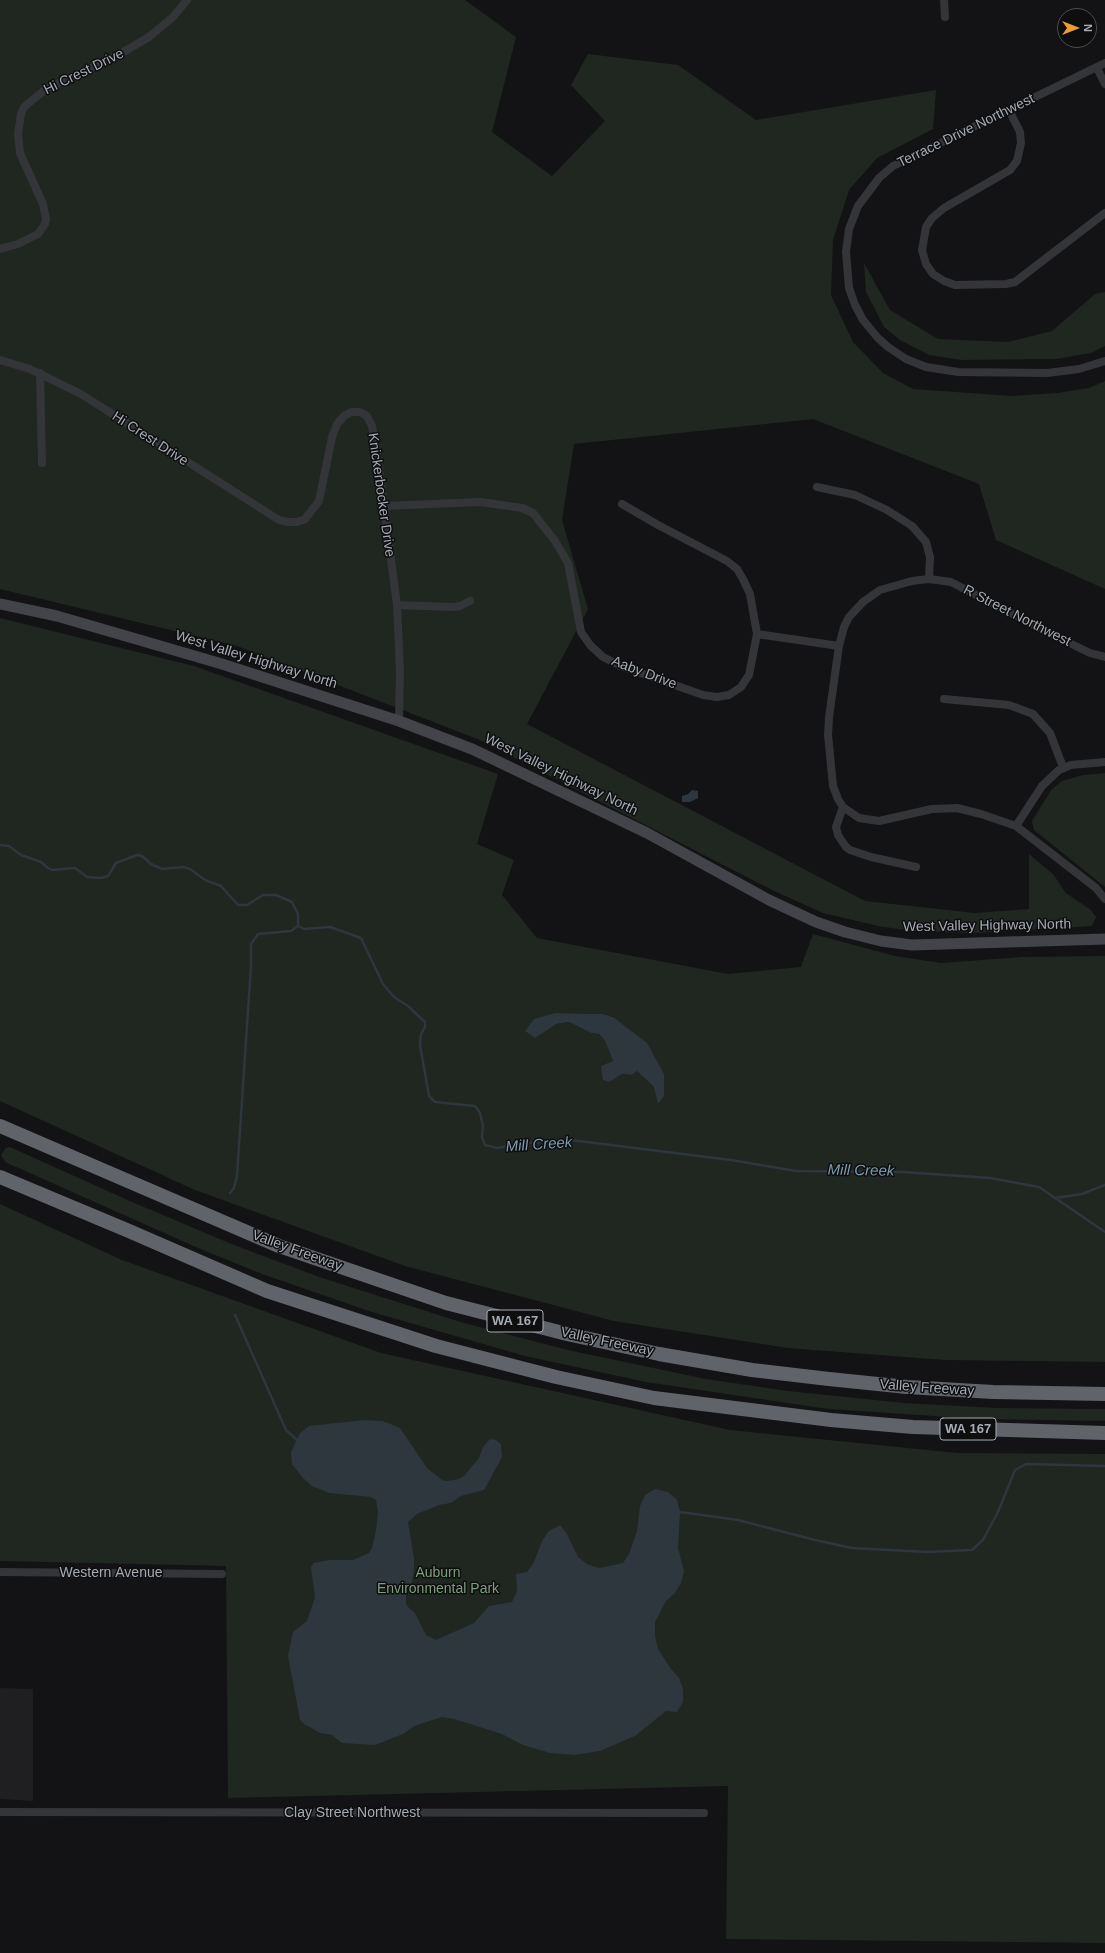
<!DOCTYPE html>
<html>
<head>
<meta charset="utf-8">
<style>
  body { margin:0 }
  #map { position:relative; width:1105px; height:1953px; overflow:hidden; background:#131315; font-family:Helvetica,sans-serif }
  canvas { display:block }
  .north { position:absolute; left:1057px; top:8px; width:40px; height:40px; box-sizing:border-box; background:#0e0e0f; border:1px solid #4a4d51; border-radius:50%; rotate:90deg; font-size:11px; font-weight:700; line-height:16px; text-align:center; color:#a5abb5 }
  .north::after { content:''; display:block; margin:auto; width:14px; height:18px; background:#ed9e32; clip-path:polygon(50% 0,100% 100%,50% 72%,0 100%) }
</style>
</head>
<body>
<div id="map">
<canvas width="1105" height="1953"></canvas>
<div class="north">N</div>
</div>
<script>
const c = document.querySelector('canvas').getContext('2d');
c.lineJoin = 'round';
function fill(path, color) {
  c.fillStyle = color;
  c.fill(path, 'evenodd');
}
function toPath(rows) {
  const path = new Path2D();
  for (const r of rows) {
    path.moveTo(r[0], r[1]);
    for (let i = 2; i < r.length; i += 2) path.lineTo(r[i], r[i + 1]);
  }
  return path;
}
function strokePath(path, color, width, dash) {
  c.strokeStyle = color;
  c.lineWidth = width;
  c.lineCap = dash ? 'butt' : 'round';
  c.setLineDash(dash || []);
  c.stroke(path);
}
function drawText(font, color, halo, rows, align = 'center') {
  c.font = font + ' Helvetica,sans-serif';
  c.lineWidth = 3;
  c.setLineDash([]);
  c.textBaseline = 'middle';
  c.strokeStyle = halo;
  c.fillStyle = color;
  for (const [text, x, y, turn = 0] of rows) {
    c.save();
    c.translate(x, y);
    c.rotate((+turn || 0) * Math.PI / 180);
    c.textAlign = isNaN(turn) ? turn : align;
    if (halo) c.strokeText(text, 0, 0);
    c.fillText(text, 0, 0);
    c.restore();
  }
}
fill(toPath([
  [0,1688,33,1689,33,1801,0,1799]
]), '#1f1f21');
fill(toPath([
  [0,0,465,0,516,37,492,132,552,176,605,121,571,85,588,54,678,65,756,120,936,90,933,129,877,158,849,190,833,240,831,295,853,342,883,373,913,389,1012,396,1057,393,1089,388,1105,381,1105,589,996,540,979,484,813,419,574,444,562,520,588,609,527,724,865,901,975,913,1029,909,1029,854,1053,874,1066,893,1091,910,1096,917,1092,926,973,933,912,931,878,926,823,913,774,891,480,740,237,646,0,589],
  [864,263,890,310,938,339,1008,342,1052,331,1095,294,1105,292,1105,346,1091,353,1056,359,962,360,929,355,900,340,884,327,866,292],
  [0,618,194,666,498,774,477,844,514,860,502,895,537,938,728,974,801,967,813,934,895,956,941,963,1022,957,1105,956,1105,1362,945,1360,788,1348,614,1321,405,1266,195,1190,0,1101],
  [555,1013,603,1014,613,1017,664,1096,637,1071,632,1075,622,1074,610,1082,613,1061,605,1041,599,1034,591,1033,569,1022,556,1024],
  [1105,773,1105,887,1034,830,1032,821,1051,790,1062,781,1083,775],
  [10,1147,132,1202,234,1245,322,1278,464,1323,568,1350,706,1379,788,1391,904,1403,997,1408,1105,1409,1105,1421,980,1419,828,1409,646,1382,525,1356,372,1312,262,1274,198,1248,5,1162,1,1155,6,1148],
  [0,1204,122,1260,381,1353,730,1430,957,1453,1105,1454,1105,1943,726,1939,728,1786,228,1798,226,1566,0,1561]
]), '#1f2720');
fill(toPath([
  [692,790,698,791,698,798,690,802,682,802,682,796,688,794],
  [555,1013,603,1014,613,1017,647,1043,664,1074,664,1096,658,1104,654,1087,637,1071,632,1075,622,1074,610,1082,603,1080,601,1066,613,1061,605,1041,599,1034,591,1033,569,1022,556,1024,535,1038,525,1031,534,1019],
  [364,1420,383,1421,400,1428,427,1468,442,1480,447,1481,459,1479,464,1476,479,1458,483,1447,490,1439,496,1440,501,1444,502,1457,484,1490,461,1496,451,1503,439,1505,417,1514,408,1522,414,1558,414,1570,412,1582,406,1593,406,1605,415,1613,426,1635,436,1640,474,1623,489,1606,512,1602,517,1591,516,1574,527,1572,534,1562,542,1541,549,1531,560,1525,567,1534,578,1557,587,1564,599,1568,623,1563,629,1554,637,1531,640,1506,645,1495,655,1489,668,1492,677,1500,680,1512,678,1548,684,1571,681,1583,675,1593,666,1601,655,1622,655,1636,658,1649,671,1669,679,1678,683,1689,683,1702,677,1712,666,1711,635,1736,600,1751,575,1755,550,1753,523,1745,502,1734,454,1719,442,1717,414,1726,403,1734,375,1745,342,1743,332,1735,320,1733,304,1724,300,1720,288,1656,293,1632,307,1621,315,1598,311,1567,314,1563,329,1560,353,1560,369,1553,372,1548,376,1531,378,1512,376,1500,371,1497,329,1493,312,1486,303,1478,292,1464,291,1452,300,1433,309,1426]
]), '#2d373d');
strokePath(toPath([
  [0,845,9,846,21,855,41,862,48,868,52,870,75,868,87,877,101,878,108,876,116,863,137,855,142,856,151,864,162,869,183,867,190,869,205,880,221,886,238,905,247,905,263,895,276,895,292,902,298,914,298,926,304,929,330,927,361,938,383,984,394,997,408,1006,425,1022,425,1027,421,1034,420,1045,429,1096,435,1102,475,1106,480,1113,483,1126,482,1137,485,1145,497,1148,528,1143,571,1140,731,1160,796,1171,903,1172,990,1178,1039,1187,1105,1232],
  [230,1193,234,1188,237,1176,251,966,251,944,258,934,291,931,298,926],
  [1055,1198,1082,1194,1105,1185],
  [235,1315,286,1430,298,1441],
  [678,1514,680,1512,738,1520,815,1540,852,1548,927,1552,972,1550,983,1540,998,1512,1015,1470,1026,1464,1105,1466]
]), '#2d373d', 2.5);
strokePath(toPath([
  [944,0,945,17],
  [1105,63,893,166,879,178,858,206,849,229,846,252,849,288,855,305,863,320,878,338,888,347,906,359,926,367,958,372,1047,373,1079,369,1105,361],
  [1097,68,1105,84],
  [1009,110,1020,132,1021,143,1017,161,1010,170,944,208,932,218,926,227,922,250,926,264,933,274,944,281,955,285,1006,284,1015,282,1105,213],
  [0,249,18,244,38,234,45,224,46,219,43,204,20,153,18,134,21,114,24,107,46,89,120,54,149,37,173,17,187,0],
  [0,360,30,369,81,394,279,520,288,522,297,522,305,519,319,501,332,437,337,424,344,416,351,412,360,412,367,416,372,426,379,468,397,605,400,671,399,721],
  [40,373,42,463],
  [817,487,855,495,887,510,912,526,926,542,930,557,929,579],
  [383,506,481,502,522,508,533,513,555,541,568,563,581,632,590,645,603,657,621,666,703,695,717,697,729,695,741,687,749,675,757,634,750,594,743,579,737,569,727,561,658,525,622,504],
  [397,605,452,607,460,606,470,601],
  [757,634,839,646,844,627,849,617,863,602,880,590,912,581,929,579,951,582,1047,632,1090,653,1105,657],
  [839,646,829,717,828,735,833,786,838,799,843,807,859,818,879,821,932,809,957,808,981,814,1016,826,1042,786,1059,770,1071,765,1105,762],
  [944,699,1009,705,1033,714,1050,733,1063,767],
  [843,807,836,827,838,835,846,847,850,850,871,857,916,867],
  [1016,826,1096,888,1105,899],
  [0,1572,222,1574],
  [0,1812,704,1813]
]), '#343539', 8);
strokePath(toPath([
  [0,604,57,616,222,664,399,721,472,749,647,833,769,900,816,922,845,932,881,941,912,945,1105,939]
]), '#424449', 11);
strokePath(toPath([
  [0,1126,279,1246,446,1303,567,1334,659,1354,752,1370,829,1379,907,1387,993,1392,1105,1394],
  [0,1177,129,1231,267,1291,436,1346,556,1377,654,1398,831,1420,913,1427,1105,1433]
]), '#60646a', 14);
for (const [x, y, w] of [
  [515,1321,56],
  [968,1429,56]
]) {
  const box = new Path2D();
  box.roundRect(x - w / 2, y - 11, w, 22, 3);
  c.fillStyle = '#0e0e0f';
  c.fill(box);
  strokePath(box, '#a5abb5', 1);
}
drawText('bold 13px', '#a5abb5', null, [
  ["WA 167",515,1321],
  ["WA 167",968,1429]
]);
drawText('14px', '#a5abb5', '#0e0e0f', [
  ["Hi Crest Drive",84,72,-26],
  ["Terrace Drive Northwest",966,131,-26],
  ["Hi Crest Drive",150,439,33],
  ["Knickerbocker Drive",381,495,82],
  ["R Street Northwest",1017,616,27],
  ["West Valley Highway North",256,660,17],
  ["Aaby Drive",644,673,21],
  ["West Valley Highway North",561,775,26],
  ["West Valley Highway North",987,926,-1],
  ["Valley Freeway",297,1251,20],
  ["Valley Freeway",607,1342,12],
  ["Valley Freeway",927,1388,4],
  ["Western Avenue",111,1573],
  ["Clay Street Northwest",352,1813]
]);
drawText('14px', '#7d9f7c', '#0e0e0f', [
  ["Auburn",438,1573],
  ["Environmental Park",438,1589]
]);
drawText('italic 15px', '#7c9caf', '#0e0e0f', [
  ["Mill Creek",539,1145,-4],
  ["Mill Creek",861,1171,1]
]);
</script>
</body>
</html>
